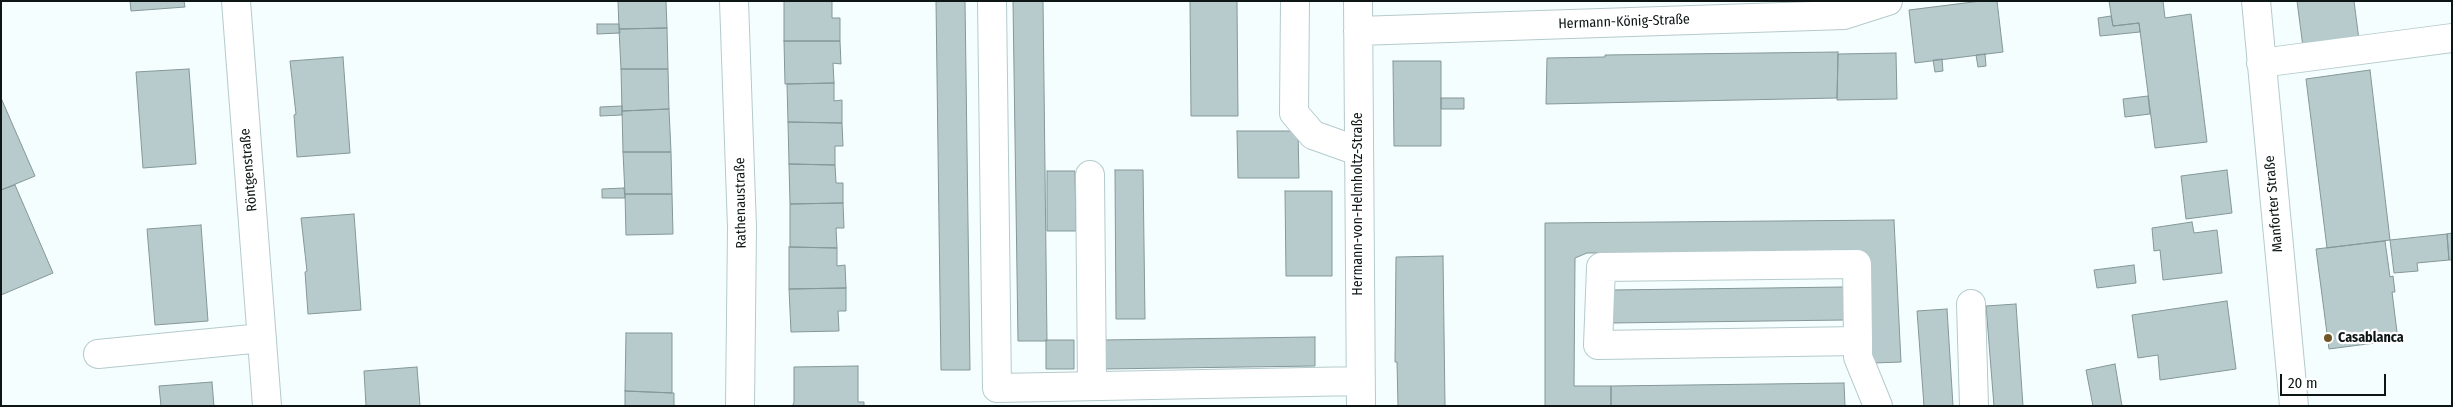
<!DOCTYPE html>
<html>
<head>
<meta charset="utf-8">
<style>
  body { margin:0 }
  #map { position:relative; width:2453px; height:407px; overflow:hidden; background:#f5fefe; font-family:"Fira Sans Condensed",sans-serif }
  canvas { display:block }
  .frame { position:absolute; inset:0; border:2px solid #0d1515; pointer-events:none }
  .scale { position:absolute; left:2280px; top:374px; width:106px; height:22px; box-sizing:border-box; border:2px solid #0d1515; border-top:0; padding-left:6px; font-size:15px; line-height:18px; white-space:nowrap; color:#0d1515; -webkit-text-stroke:4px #fff; paint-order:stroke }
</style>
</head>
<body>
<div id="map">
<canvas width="2453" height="407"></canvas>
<div class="frame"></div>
<div class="scale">20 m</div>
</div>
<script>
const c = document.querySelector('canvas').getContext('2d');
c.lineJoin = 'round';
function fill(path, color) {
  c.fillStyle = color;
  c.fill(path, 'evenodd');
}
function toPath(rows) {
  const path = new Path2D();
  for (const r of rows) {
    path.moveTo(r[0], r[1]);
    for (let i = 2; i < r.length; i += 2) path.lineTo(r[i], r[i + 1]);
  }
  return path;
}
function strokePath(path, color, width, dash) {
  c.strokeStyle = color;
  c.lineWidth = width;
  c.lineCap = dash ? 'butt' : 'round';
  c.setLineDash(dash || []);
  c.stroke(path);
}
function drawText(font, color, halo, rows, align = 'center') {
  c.font = font + ' "Fira Sans Condensed",sans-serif';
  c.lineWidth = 4.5;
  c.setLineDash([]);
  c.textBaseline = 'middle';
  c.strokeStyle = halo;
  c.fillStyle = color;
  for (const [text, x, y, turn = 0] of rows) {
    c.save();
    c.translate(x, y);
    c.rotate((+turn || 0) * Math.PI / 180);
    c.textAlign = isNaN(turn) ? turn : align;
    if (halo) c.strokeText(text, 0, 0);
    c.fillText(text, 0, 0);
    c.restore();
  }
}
const building = toPath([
  [130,1,184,1,185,7,131,11,130,1],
  [618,1,666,1,667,28,619,29,618,1],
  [784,1,832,1,832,18,840,18,840,41,784,41,784,1],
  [936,1,965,1,970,370,941,370,936,1],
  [1013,1,1043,1,1047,341,1018,341,1013,1],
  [1190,1,1237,1,1238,116,1191,116,1190,1],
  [1981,1,1997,1,2003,52,1915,63,1909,10,1981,1],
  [2109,1,2163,1,2165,18,2191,14,2207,142,2155,148,2139,23,2113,26,2109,1],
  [2297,1,2354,1,2359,40,2303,47,2297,1],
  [2111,16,2113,26,2139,23,2140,32,2100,36,2098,18,2111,16],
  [597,24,619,24,620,33,597,34,597,24],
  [667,28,668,69,621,69,619,29,667,28],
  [784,41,840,41,841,64,833,63,834,83,785,84,784,41],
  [1838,52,1837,98,1546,104,1547,58,1605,57,1605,55,1838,52],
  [1896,53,1897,99,1837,100,1838,54,1896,53],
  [1985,54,1986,66,1978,67,1976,55,1985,54],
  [343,57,350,153,297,157,294,115,296,114,290,61,343,57],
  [1942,59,1943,71,1935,72,1933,60,1942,59],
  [1393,61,1441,61,1441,146,1394,146,1393,61],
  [189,69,196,164,143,168,136,72,189,69],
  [621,69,668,69,669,109,622,111,621,69],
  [2370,70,2390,240,2327,248,2306,79,2370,70],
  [834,83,834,101,842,100,842,123,788,122,787,84,834,83],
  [2148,96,2150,114,2125,117,2123,99,2148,96],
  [1,98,35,176,1,190,1,98],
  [1441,98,1464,98,1464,109,1441,109,1441,98],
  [622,106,622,115,600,116,600,107,622,106],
  [669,109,671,152,623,152,622,111,669,109],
  [788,122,842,123,843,146,835,146,835,165,789,164,788,122],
  [1237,131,1298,131,1299,178,1238,178,1237,131],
  [623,152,671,152,672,194,625,194,623,152],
  [789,164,835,165,836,183,843,183,843,203,790,204,789,164],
  [1115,170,1143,170,1145,319,1116,319,1115,170],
  [2227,170,2232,213,2186,219,2181,176,2227,170],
  [1047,171,1075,171,1076,231,1047,231,1047,171],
  [15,185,53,273,1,295,1,190,15,185],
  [624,188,625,198,602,198,602,189,624,188],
  [1285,191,1332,191,1332,276,1286,276,1285,191],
  [625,194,672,194,673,234,626,235,625,194],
  [843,203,844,228,836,228,837,248,790,247,790,204,843,203],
  [354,214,361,310,308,314,305,272,307,271,301,218,354,214],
  [1894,220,1901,362,1873,363,1867,261,1858,251,1587,253,1575,258,1574,386,1611,386,1611,406,1545,406,1545,223,1894,220],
  [2192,222,2194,233,2217,230,2222,273,2163,280,2160,250,2154,251,2152,228,2192,222],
  [201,225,208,321,155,325,147,229,201,225],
  [2452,233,2452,260,2449,260,2447,234,2452,233],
  [2447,234,2449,260,2417,263,2418,271,2394,273,2390,240,2447,234],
  [2385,241,2390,277,2393,276,2395,292,2392,292,2398,340,2329,349,2316,249,2385,241],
  [789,247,837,248,837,266,845,265,846,288,789,289,789,247],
  [1443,256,1445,406,1398,406,1397,362,1395,362,1396,257,1443,256],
  [2134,265,2136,283,2097,288,2094,270,2134,265],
  [1844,287,1845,320,1611,323,1611,290,1844,287],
  [846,288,846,311,838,311,839,331,791,332,789,289,846,288],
  [2227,301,2236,369,2160,380,2158,355,2138,358,2132,315,2227,301],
  [2016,304,2023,406,1994,406,1986,306,2016,304],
  [1947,309,1953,406,1924,406,1917,311,1947,309],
  [626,333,672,333,672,393,625,391,626,333],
  [1315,337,1315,366,1103,369,1103,340,1315,337],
  [1046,340,1074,340,1074,369,1046,369,1046,340],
  [2115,364,2122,406,2093,406,2086,370,2115,364],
  [858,366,858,402,864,402,864,406,792,406,794,403,794,367,858,366],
  [417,367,420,406,366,406,364,371,417,367],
  [212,382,214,406,161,406,159,386,212,382],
  [1844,383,1845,406,1611,406,1611,386,1844,383],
  [625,391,674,393,674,406,625,406,625,391]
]);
fill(building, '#b7cbcd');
strokePath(building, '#849799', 1);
const minor = toPath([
  [236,1,267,406],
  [992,1,997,388,1360,381],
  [1295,1,1294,113,1313,135,1358,151],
  [1358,1,1361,406],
  [2256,1,2294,406],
  [1358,31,1844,15,1888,1],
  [2261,63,2452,38],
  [1090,175,1092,386],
  [1971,304,1974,406],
  [1858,341,1598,345,1601,267,1857,264,1858,341,1858,357,1878,406],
  [98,354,262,338]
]);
const major = toPath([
  [734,1,742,228,740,406]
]);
strokePath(minor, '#b5cacc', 30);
strokePath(major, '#b5cacc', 30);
strokePath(minor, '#fff', 28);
strokePath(major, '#fff', 28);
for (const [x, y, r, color] of [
  [2328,338,5,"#715628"]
]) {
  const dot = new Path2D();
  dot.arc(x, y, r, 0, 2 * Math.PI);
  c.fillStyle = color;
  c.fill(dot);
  strokePath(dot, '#fff', 2);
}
drawText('14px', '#0d1515', '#fff', [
  ["Hermann-König-Straße",1624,22,-2],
  ["Röntgenstraße",249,170,-95],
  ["Rathenaustraße",741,203,-91],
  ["Hermann-von-Helmholtz-Straße",1358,204,-90],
  ["Manforter Straße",2274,204,-95]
]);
drawText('bold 14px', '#0d1515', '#fff', [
  ["Casablanca",2338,338]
], 'left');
</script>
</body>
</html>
